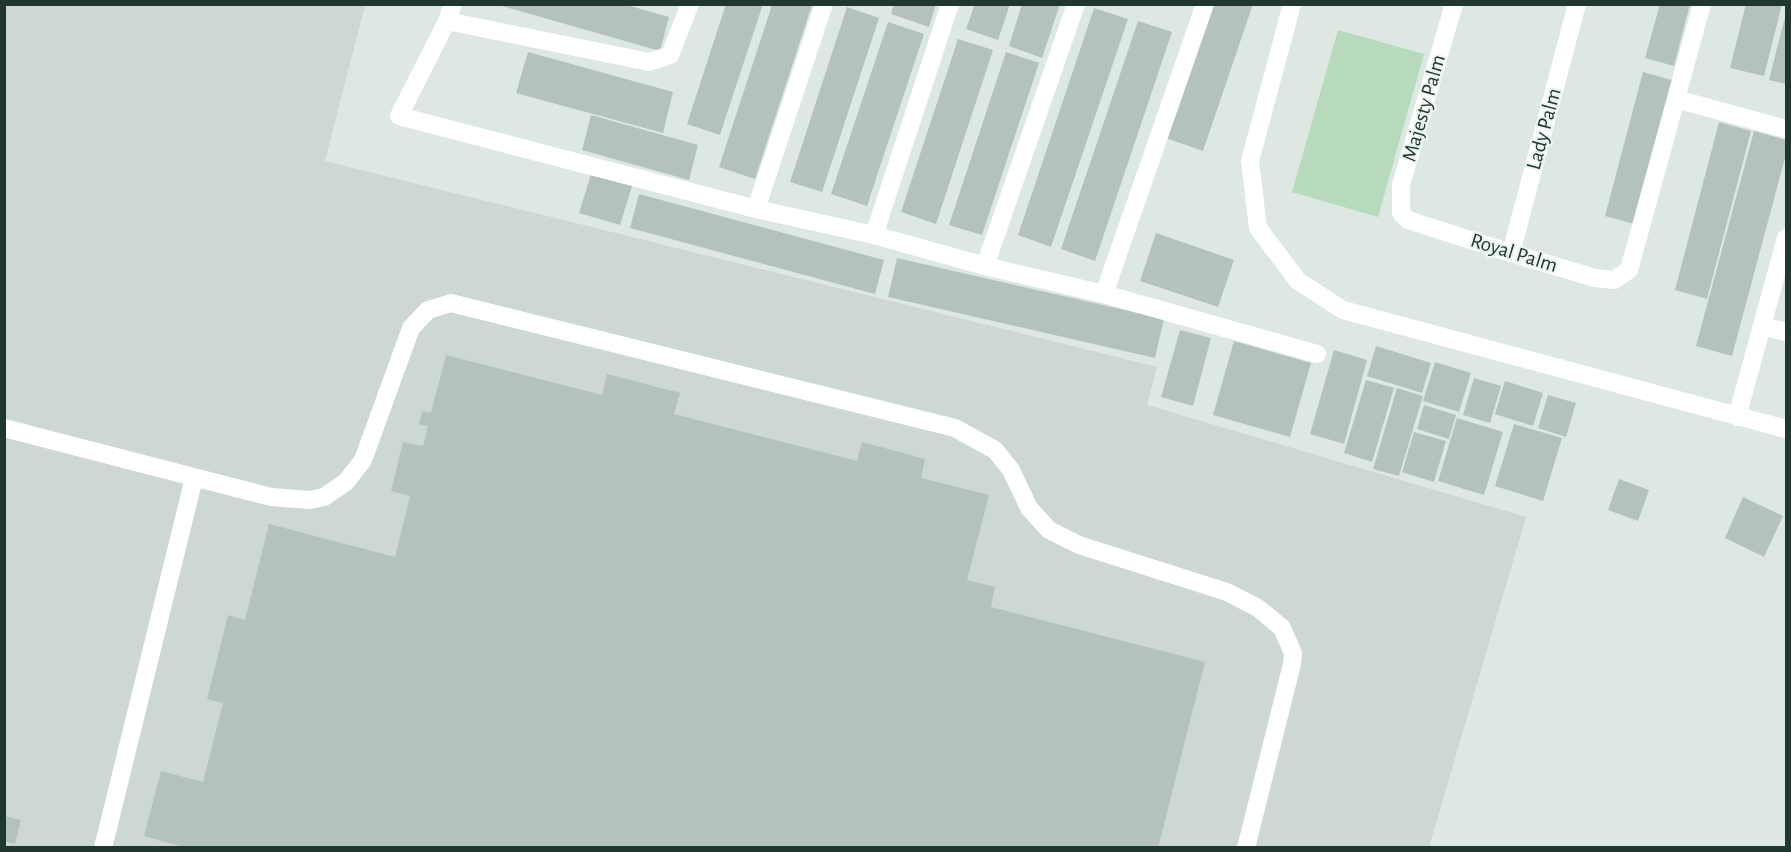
<!DOCTYPE html>
<html>
<head>
<meta charset="utf-8">
<style>
  body { margin:0 }
  #map { position:relative; width:1791px; height:852px; overflow:hidden; background:#dde8e2; font-family:"Alegreya Sans",sans-serif }
  canvas { display:block }
  .frame { position:absolute; inset:0; border:6px solid #20372e; pointer-events:none }
</style>
</head>
<body>
<div id="map">
<canvas width="1791" height="852"></canvas>
<div class="frame"></div>
</div>
<script>
const c = document.querySelector('canvas').getContext('2d');
c.lineJoin = 'round';
function fill(path, color) {
  c.fillStyle = color;
  c.fill(path, 'evenodd');
}
function toPath(rows) {
  const path = new Path2D();
  for (const r of rows) {
    path.moveTo(r[0], r[1]);
    for (let i = 2; i < r.length; i += 2) path.lineTo(r[i], r[i + 1]);
  }
  return path;
}
function strokePath(path, color, width, dash) {
  c.strokeStyle = color;
  c.lineWidth = width;
  c.lineCap = dash ? 'butt' : 'round';
  c.setLineDash(dash || []);
  c.stroke(path);
}
function drawText(font, color, halo, rows, align = 'center') {
  c.font = font + ' "Alegreya Sans",sans-serif';
  c.lineWidth = 4.5;
  c.setLineDash([]);
  c.textBaseline = 'middle';
  c.strokeStyle = halo;
  c.fillStyle = color;
  for (const [text, x, y, turn = 0] of rows) {
    c.save();
    c.translate(x, y);
    c.rotate((+turn || 0) * Math.PI / 180);
    c.textAlign = isNaN(turn) ? turn : align;
    if (halo) c.strokeText(text, 0, 0);
    c.fillText(text, 0, 0);
    c.restore();
  }
}
fill(toPath([
  [5,5,365,5,325,161,1157,367,1147,405,1526,517,1429,847,5,848]
]), '#ccd8d1');
fill(toPath([
  [1338,30,1424,54,1378,217,1292,192]
]), '#b7d9bc');
fill(toPath([
  [495,4,623,4,669,17,660,51],
  [726,4,763,4,720,135,687,124],
  [894,4,936,4,929,27,891,14],
  [975,4,1010,4,998,40,966,29],
  [1022,4,1060,4,1042,58,1009,46],
  [1208,4,1253,4,1203,151,1163,137],
  [1660,4,1690,4,1674,66,1645,58],
  [1746,4,1782,4,1764,76,1730,68],
  [772,5,812,5,755,179,719,167],
  [847,7,879,18,822,192,790,182],
  [1094,8,1128,19,1051,247,1018,235],
  [1786,13,1786,84,1769,80],
  [1138,21,1172,32,1095,261,1061,249],
  [888,22,924,34,867,206,831,194],
  [958,39,993,50,936,224,901,212],
  [528,52,673,92,663,133,516,93],
  [1006,52,1039,63,982,235,949,225],
  [1643,72,1672,80,1634,224,1605,216],
  [591,115,698,145,689,180,582,150],
  [1719,122,1751,131,1707,299,1675,290],
  [1754,131,1786,140,1786,154,1732,356,1696,346],
  [591,174,632,186,620,225,579,213],
  [639,194,884,260,875,294,630,228],
  [1156,233,1234,260,1218,307,1140,281],
  [897,258,1164,319,1155,358,888,297],
  [1180,330,1211,338,1193,406,1161,397],
  [1234,341,1311,363,1290,437,1213,415],
  [1376,346,1431,363,1422,393,1367,376],
  [1334,350,1367,360,1344,444,1310,434],
  [446,355,602,395,607,374,680,393,674,414,857,461,862,442,925,459,921,478,989,495,967,580,995,587,991,607,1205,662,1158,848,187,848,144,836,161,771,203,782,223,703,207,699,228,615,245,620,269,524,395,557,410,496,391,491,403,442,423,446,428,426,419,424,422,411,431,413],
  [1435,362,1471,373,1459,412,1423,401],
  [1474,378,1501,386,1490,423,1463,415],
  [1366,380,1394,388,1372,462,1344,453],
  [1505,381,1543,393,1533,426,1495,414],
  [1397,388,1423,396,1399,476,1373,469],
  [1548,395,1576,403,1566,437,1538,428],
  [1424,405,1456,415,1449,439,1417,429],
  [1457,418,1503,432,1484,495,1438,481],
  [1514,424,1562,438,1543,501,1495,486],
  [1414,432,1446,441,1434,482,1402,472],
  [1619,479,1649,490,1638,521,1608,510],
  [1743,497,1783,516,1764,557,1725,538],
  [4,816,21,820,15,844,4,841]
]), '#b3c3bb');
strokePath(toPath([
  [4,428,271,497,310,500,324,497,346,482,363,460,411,328,428,310,451,303,955,428,995,450,1011,470,1029,508,1049,530,1079,545,1227,592,1258,608,1282,628,1293,653,1292,664,1246,848],
  [103,848,194,478]
]), '#fff', 18);
strokePath(toPath([
  [453,4,447,21,399,116,756,209,874,235,985,266,1104,294,1317,354],
  [1292,4,1250,161,1258,228,1298,281,1343,310,1786,429],
  [1454,4,1401,185,1401,213,1408,220,1511,253,1595,278,1614,280,1629,270,1702,4],
  [447,21,649,62,670,55,690,4],
  [1676,99,1786,129],
  [756,209,824,4],
  [874,235,950,4],
  [1511,253,1577,4],
  [985,266,1076,4],
  [1104,294,1205,4],
  [1762,326,1786,332],
  [1737,417,1786,238]
]), '#fff', 18);
drawText('21px', '#20372e', '#edf5f1', [
  ["Majesty Palm",1424,108,-74],
  ["Lady Palm",1544,129,-75],
  ["Royal Palm",1514,253,17]
]);
</script>
</body>
</html>
